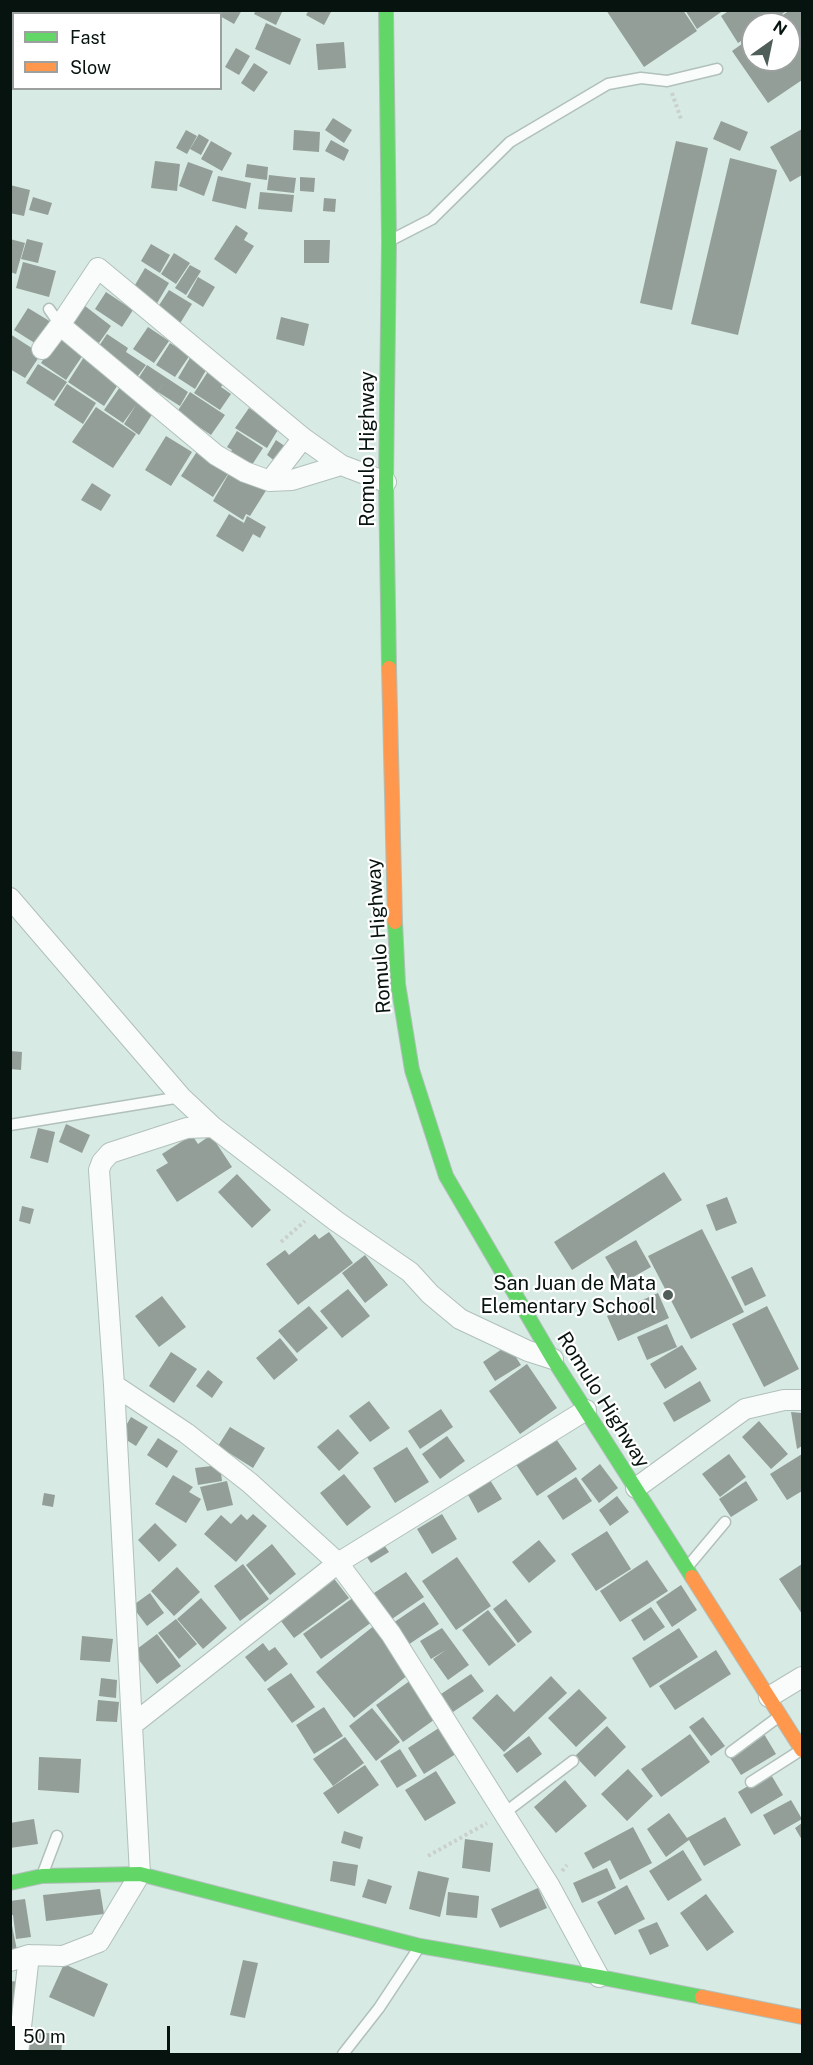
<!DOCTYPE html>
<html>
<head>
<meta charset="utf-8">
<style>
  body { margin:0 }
  #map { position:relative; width:813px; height:2065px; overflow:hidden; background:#d7eae3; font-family:"Public Sans",sans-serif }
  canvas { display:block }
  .frame { position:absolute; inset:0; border:12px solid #07130f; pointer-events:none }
  .legend { position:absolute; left:12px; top:12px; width:210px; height:78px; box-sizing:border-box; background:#fff; border:2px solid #9ca19f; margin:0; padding:8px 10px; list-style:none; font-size:18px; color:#07130f }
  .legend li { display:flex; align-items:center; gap:12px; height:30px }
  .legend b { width:30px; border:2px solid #9ca19f }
  .north { position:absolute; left:741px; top:12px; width:60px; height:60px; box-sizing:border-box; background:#fff; border:2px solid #9ca19f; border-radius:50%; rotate:33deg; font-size:16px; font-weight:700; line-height:24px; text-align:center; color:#07130f }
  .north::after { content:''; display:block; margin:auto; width:21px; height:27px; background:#505e59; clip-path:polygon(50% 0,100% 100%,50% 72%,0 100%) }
  .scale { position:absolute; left:12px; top:2026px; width:158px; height:27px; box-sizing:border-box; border:3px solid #07130f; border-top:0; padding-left:8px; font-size:18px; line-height:21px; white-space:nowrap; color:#07130f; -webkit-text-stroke:4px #fff; paint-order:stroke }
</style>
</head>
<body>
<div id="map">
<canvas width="813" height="2065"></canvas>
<div class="frame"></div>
<ul class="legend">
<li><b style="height:8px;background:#63d668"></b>Fast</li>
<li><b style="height:8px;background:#ff974d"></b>Slow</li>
</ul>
<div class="north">N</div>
<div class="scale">50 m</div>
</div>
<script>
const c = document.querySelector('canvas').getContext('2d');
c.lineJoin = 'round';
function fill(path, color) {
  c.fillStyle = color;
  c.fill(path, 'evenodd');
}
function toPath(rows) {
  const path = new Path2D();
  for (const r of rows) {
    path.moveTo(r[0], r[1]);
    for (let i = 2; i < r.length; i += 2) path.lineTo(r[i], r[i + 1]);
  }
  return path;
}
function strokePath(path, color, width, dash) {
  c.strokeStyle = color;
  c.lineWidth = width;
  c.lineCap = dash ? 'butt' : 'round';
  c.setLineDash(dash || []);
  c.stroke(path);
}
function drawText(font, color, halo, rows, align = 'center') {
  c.font = font + ' "Public Sans",sans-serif';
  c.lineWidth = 4.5;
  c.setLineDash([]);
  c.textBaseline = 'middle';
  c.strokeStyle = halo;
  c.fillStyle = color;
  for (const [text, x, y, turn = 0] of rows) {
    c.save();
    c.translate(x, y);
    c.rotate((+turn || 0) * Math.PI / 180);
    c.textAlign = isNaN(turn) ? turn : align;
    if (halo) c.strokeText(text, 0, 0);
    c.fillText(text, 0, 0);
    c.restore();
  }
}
fill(toPath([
  [211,10,242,10,234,24,220,16,220,14],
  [256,10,283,10,276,25,254,14],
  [309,10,332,10,324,25,306,15],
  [606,10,683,10,697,31,644,67],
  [685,10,724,10,697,29],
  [730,10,788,10,767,24,753,24,753,33,738,43,721,16],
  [790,10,802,10,802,80,768,103,732,51,753,36,753,60,789,60,789,24,770,24],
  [266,23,301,39,290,65,255,49],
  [344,42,346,68,318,70,316,44],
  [236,48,250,56,239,75,225,67],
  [254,63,268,72,254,92,241,83],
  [333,118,352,130,344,143,325,130],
  [721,121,748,132,740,151,713,139],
  [802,129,802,175,790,182,770,147],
  [186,130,197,136,187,154,176,148],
  [294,130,320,132,319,152,293,150],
  [199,134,209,140,201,155,190,149],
  [331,140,349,150,344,161,325,151],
  [211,141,232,153,222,171,201,159],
  [676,141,708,148,672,310,640,303],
  [730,158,777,170,738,335,691,324],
  [155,161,180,164,177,191,151,188],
  [188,162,213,171,204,196,179,186],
  [247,164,268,167,267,180,245,177],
  [269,175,296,178,294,193,267,190],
  [218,176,251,183,246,209,212,201],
  [300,177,315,178,314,192,300,191],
  [10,185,30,190,24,216,10,213],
  [260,192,294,195,292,212,258,209],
  [33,197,52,203,48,215,29,210],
  [324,198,336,199,335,212,323,211],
  [236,225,248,233,244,240,254,246,236,274,214,259],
  [10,239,25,243,16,274,10,272],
  [27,239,43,243,38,263,21,259],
  [304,240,330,240,329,263,304,263],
  [151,244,170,255,160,273,141,261],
  [174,253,190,263,176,284,161,274],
  [23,262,56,271,49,297,16,288],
  [190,265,201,271,186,295,175,288],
  [145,268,169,283,156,305,132,290],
  [198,277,215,287,203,307,187,297],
  [169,290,192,304,179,325,156,310],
  [106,292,133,310,122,327,95,309],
  [85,306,111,326,99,343,72,324],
  [28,308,56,325,41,347,14,330],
  [281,317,309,324,304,346,276,339],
  [148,327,169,341,154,363,133,349],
  [10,334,41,354,25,378,10,369],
  [107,334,128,348,126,352,146,365,135,380,97,349],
  [59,335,85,352,66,380,41,363],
  [170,343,190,355,175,377,156,365],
  [191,356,208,367,195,389,178,378],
  [84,357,121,380,104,406,68,382],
  [38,364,67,382,54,401,26,383],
  [147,365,188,392,180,406,158,392,164,382,156,395,136,382],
  [209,370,226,380,221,387,231,394,220,410,194,393],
  [67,384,96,403,83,424,54,405],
  [122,384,141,397,137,403,153,413,139,435,124,424,136,405,123,423,104,410],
  [190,392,225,415,211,435,177,412],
  [96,407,136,434,113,468,72,442],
  [249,408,279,428,267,448,235,428],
  [237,431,263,448,248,471,227,457,232,450,227,447],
  [166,436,192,452,171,486,145,470],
  [276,440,286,447,276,462,267,455],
  [198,450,230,471,213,497,181,476],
  [232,468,267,489,250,516,246,514,243,520,213,501],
  [92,483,111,495,101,511,81,500],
  [229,514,244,523,247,516,266,527,260,538,253,534,243,552,216,536],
  [10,1051,22,1052,21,1070,10,1069],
  [66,1124,90,1135,82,1153,59,1142],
  [38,1128,55,1132,48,1163,30,1158],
  [192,1135,198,1144,211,1135,232,1167,177,1202,156,1170,168,1163,162,1154],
  [664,1172,682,1200,572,1270,554,1242],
  [237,1174,271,1210,252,1228,218,1192],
  [727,1197,737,1223,716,1231,706,1205],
  [22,1206,34,1209,30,1224,19,1221],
  [702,1229,744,1312,691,1339,648,1256],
  [329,1232,353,1263,298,1305,266,1264,285,1250,289,1255,315,1234,319,1239],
  [636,1240,651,1267,621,1284,605,1257],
  [365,1255,388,1285,365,1303,342,1273],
  [752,1267,766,1296,745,1306,731,1277],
  [348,1289,370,1316,342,1338,320,1311],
  [658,1293,669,1318,618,1341,607,1316],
  [162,1296,186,1327,159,1347,135,1316],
  [309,1306,328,1328,297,1353,278,1331],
  [767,1306,799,1369,764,1387,732,1324],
  [667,1324,677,1347,647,1360,637,1337],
  [280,1338,298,1360,274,1380,256,1358],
  [508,1345,521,1365,495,1381,483,1362],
  [682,1345,697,1369,665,1389,650,1364],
  [171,1352,197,1369,174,1403,149,1386],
  [527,1364,557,1408,520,1434,489,1391],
  [208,1370,223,1382,212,1398,196,1386],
  [700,1381,711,1401,674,1422,663,1403],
  [369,1401,390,1428,370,1442,349,1416],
  [441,1409,453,1427,420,1449,408,1431],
  [791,1412,802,1413,802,1446,797,1449],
  [131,1417,148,1427,136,1446,120,1436],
  [759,1421,788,1454,771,1469,742,1437],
  [230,1427,265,1448,253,1468,218,1446],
  [338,1429,359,1453,339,1471,317,1447],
  [447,1436,465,1461,440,1479,422,1454],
  [554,1436,577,1469,537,1496,515,1463],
  [158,1438,178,1451,167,1468,147,1455],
  [407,1447,429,1482,395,1503,373,1468],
  [729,1454,746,1477,720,1497,702,1474],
  [802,1454,802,1491,787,1500,770,1474],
  [600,1464,618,1488,599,1503,581,1479],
  [220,1465,222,1481,198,1485,195,1468],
  [344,1474,371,1507,347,1526,320,1493],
  [173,1475,193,1487,189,1492,201,1499,186,1523,155,1504],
  [576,1477,592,1501,563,1520,547,1496],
  [490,1480,502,1499,478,1513,467,1493],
  [227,1481,233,1505,207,1511,200,1487],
  [746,1481,758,1500,731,1517,719,1499],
  [44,1493,55,1495,53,1507,42,1505],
  [617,1496,629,1512,610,1526,599,1510],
  [241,1514,247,1520,253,1514,267,1526,236,1562,204,1534,221,1515,231,1524],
  [442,1514,457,1539,432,1554,417,1529],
  [155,1523,177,1545,159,1562,138,1540],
  [607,1531,631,1569,596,1591,571,1554],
  [539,1540,556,1561,529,1583,512,1562],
  [382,1542,389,1552,371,1563,364,1553],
  [272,1544,296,1574,270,1595,246,1565],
  [457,1557,491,1606,456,1630,422,1581],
  [647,1560,668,1591,620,1622,600,1591],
  [243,1564,269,1599,240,1621,214,1586],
  [802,1564,802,1614,779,1579],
  [177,1567,200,1592,174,1616,151,1591],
  [406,1572,424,1597,392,1619,374,1593],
  [332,1576,349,1598,294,1638,277,1616],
  [681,1585,697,1610,672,1627,656,1602],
  [150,1593,164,1613,147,1626,132,1606],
  [354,1597,372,1622,321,1659,303,1634],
  [201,1598,227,1628,203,1649,177,1619],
  [506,1599,532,1632,518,1643,493,1609],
  [424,1602,439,1624,405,1647,390,1625],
  [651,1607,665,1627,644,1641,631,1620],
  [488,1610,516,1645,489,1666,462,1630],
  [176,1619,197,1644,179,1659,158,1633],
  [375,1625,413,1671,354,1718,316,1672],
  [442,1628,469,1665,448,1680,433,1659,446,1650,431,1659,420,1641],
  [679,1628,698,1657,650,1688,632,1658],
  [157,1634,181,1666,157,1684,133,1652],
  [82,1636,113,1639,110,1662,80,1660],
  [263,1643,269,1651,275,1647,288,1664,265,1682,245,1657],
  [716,1650,731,1674,675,1710,659,1686],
  [291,1673,315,1707,292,1723,267,1689],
  [471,1674,484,1691,453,1712,441,1694],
  [551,1676,567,1693,504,1752,472,1718,497,1694,514,1712],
  [101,1678,117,1680,116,1698,99,1696],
  [411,1680,438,1717,403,1742,376,1705],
  [579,1689,607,1718,576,1747,548,1718],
  [98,1700,119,1702,117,1722,96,1721],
  [324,1707,343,1736,314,1754,296,1725],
  [372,1708,400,1742,376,1761,349,1726],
  [703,1717,725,1746,711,1756,689,1727],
  [442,1726,459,1752,424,1774,408,1748],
  [607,1726,626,1747,595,1777,575,1756],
  [690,1734,710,1762,661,1797,641,1769],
  [764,1734,776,1754,741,1775,729,1756],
  [529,1736,542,1754,517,1773,503,1755],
  [345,1737,364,1763,333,1786,313,1759],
  [400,1749,417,1776,397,1788,380,1761],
  [39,1757,81,1759,79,1793,38,1790],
  [365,1765,379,1785,338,1814,323,1793],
  [628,1769,653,1796,627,1821,601,1794],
  [436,1771,456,1803,425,1821,405,1790],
  [770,1773,783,1795,751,1814,738,1792],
  [565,1780,587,1806,556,1833,534,1807],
  [791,1800,802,1819,774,1835,763,1815],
  [669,1813,687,1838,725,1817,741,1845,704,1866,689,1840,666,1857,647,1829],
  [34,1819,38,1844,10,1848,10,1823],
  [802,1823,802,1840,795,1828],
  [633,1827,652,1863,620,1880,610,1860,593,1869,584,1853],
  [344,1831,363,1837,360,1849,341,1843],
  [465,1839,493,1843,490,1872,462,1868],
  [683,1850,702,1880,668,1901,649,1871],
  [333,1861,358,1865,355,1886,330,1881],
  [607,1868,616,1888,582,1903,573,1883],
  [418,1871,449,1878,440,1917,409,1909],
  [368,1879,392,1886,386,1904,362,1897],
  [627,1885,645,1919,615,1935,597,1902],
  [538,1888,547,1908,500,1928,491,1909],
  [100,1889,104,1914,46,1921,43,1895],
  [448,1892,479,1896,477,1918,446,1915],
  [706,1894,734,1932,707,1951,680,1913],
  [25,1899,31,1937,16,1939,13,1915,10,1915,10,1901],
  [10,1916,17,1950,10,1951],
  [657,1922,669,1946,650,1955,638,1930],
  [243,1960,258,1963,245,2018,230,2015],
  [64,1964,108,1984,94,2017,49,1997],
  [10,1981,21,1982,17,2022,10,2021],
  [28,2032,63,2034,61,2054,26,2054]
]), '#929e97');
const lane = toPath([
  [395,238,432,219,510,142,608,84,641,78,667,81,717,69],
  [49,309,60,325],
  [10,1125,181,1097],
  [689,1565,725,1522],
  [731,1752,777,1718],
  [751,1782,798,1752],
  [503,1814,573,1761],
  [43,1873,57,1836],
  [343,2054,379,2008,418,1949]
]);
const street = toPath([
  [42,349,60,325],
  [341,465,303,438,98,268,60,325,216,455,245,472,270,481,292,480,341,465,386,482],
  [270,481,303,438],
  [10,898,181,1097,213,1127,336,1221,410,1272,430,1294,460,1319,528,1351,553,1359],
  [114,1385,186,1433,250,1483,338,1563,391,1634,549,1885,599,1977],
  [636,1488,745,1409,784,1400,802,1400],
  [769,1697,802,1677],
  [132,1725,114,1385,99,1170,102,1162,110,1153,187,1128,213,1127],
  [10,1961,29,1955,63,1956,99,1942,140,1874,132,1725,338,1563,586,1410],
  [18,2054,29,1955]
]);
const fast = toPath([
  [386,10,389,241,386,482,389,668],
  [395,922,398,984,412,1070,446,1176,553,1359,692,1577],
  [10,1883,42,1876,140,1874,420,1946,599,1977,702,1997]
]);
const slow = toPath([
  [389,668,395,922],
  [692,1577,802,1750],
  [702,1997,802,2017]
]);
strokePath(lane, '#b1c0ba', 13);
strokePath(street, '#b1c0ba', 22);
strokePath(fast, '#b1c0ba', 16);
strokePath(slow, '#b1c0ba', 16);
strokePath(toPath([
  [672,93,681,119],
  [281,1242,305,1221],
  [428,1856,487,1823],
  [562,1871,567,1865]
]), '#cad0ce', 4, [3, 3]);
strokePath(lane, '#f9fcfb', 10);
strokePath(street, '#f9fcfb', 20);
strokePath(fast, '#63d668', 14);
strokePath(slow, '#ff974d', 14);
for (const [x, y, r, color] of [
  [668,1295,6,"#505e59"]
]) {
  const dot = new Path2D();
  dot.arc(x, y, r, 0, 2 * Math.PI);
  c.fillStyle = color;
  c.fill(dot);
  strokePath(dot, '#fff', 2);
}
drawText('20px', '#07130f', '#fff', [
  ["Romulo Highway",368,449,-90],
  ["Romulo Highway",379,936,-94],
  ["Romulo Highway",603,1400,58]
]);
drawText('20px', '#07130f', '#fff', [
  ["San Juan de Mata",656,1284],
  ["Elementary School",656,1307]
], 'right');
</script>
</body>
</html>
